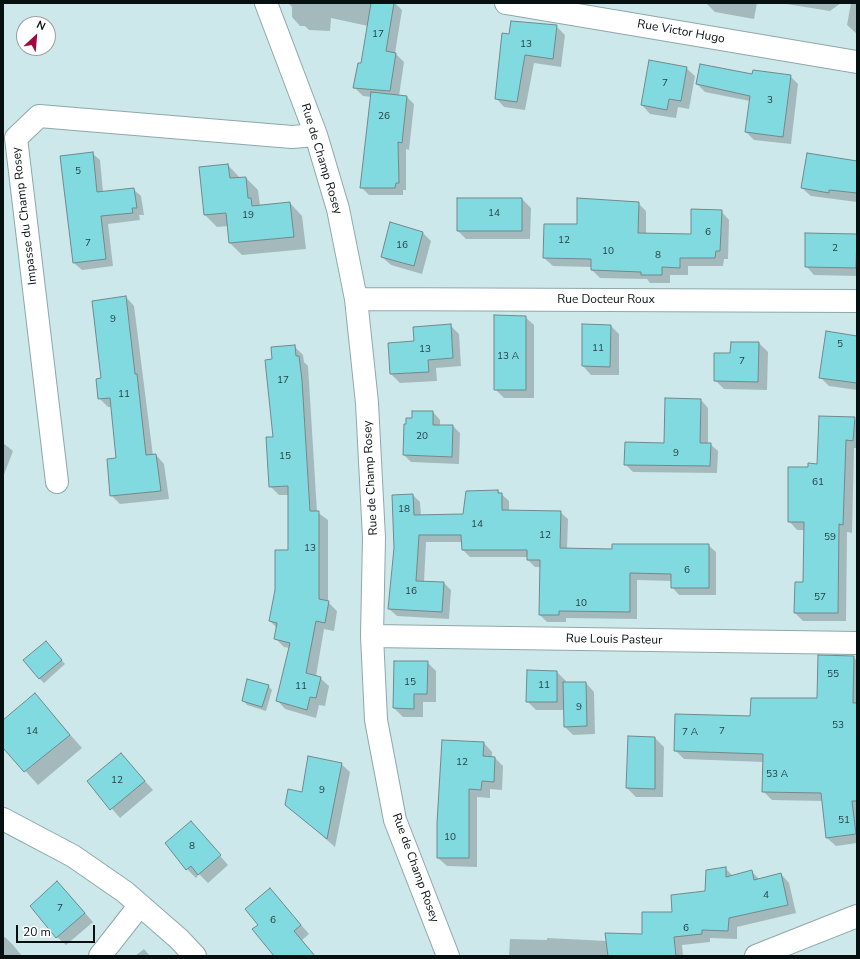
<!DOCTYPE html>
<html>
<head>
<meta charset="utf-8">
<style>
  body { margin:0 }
  #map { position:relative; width:860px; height:959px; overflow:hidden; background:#cde8ea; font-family:"Nunito Sans",sans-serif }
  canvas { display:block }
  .frame { position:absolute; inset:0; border:4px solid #071011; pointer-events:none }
  .north { position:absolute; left:16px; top:16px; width:40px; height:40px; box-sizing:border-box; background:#fff; border:1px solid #9c9fa0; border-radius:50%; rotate:26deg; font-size:11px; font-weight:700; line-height:16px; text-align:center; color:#071011 }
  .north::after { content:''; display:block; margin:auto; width:14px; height:18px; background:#a4083a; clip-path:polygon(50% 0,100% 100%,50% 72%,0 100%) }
  .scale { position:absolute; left:16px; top:925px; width:79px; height:18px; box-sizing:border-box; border:2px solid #071011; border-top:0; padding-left:5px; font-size:12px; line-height:14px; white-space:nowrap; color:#071011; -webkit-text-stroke:3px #fff; paint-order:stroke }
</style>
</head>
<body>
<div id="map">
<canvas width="860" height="959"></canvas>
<div class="frame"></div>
<div class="north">N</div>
<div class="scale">20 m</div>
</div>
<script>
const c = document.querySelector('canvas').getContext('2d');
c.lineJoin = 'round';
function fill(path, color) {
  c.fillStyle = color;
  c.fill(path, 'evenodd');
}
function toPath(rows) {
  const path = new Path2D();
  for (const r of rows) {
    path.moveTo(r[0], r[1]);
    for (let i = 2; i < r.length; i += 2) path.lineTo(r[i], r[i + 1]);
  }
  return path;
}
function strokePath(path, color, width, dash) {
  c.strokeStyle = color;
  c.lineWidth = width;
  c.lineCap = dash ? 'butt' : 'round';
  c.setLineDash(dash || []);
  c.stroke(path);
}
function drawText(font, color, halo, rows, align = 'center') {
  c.font = font + ' "Nunito Sans",sans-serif';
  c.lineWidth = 3;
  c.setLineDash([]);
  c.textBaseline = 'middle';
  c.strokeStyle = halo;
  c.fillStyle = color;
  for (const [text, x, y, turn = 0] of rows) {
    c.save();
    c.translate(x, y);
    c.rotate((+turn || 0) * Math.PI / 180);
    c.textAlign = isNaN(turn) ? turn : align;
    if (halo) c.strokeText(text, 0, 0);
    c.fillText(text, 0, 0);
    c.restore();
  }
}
fill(toPath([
  [288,3,395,3,402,10,395,53,404,62,399,96,407,97,414,104,409,150,406,149,406,190,403,190,403,195,369,195,362,188,372,97,363,96,354,87,362,65,368,26,331,18,330,31,309,30,305,26,300,26,292,17,292,7],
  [706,3,757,3,754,19,715,12],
  [780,3,841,3,830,11],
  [851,3,857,3,857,34,847,25],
  [556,26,565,35,561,67,534,63,525,110,504,107,496,98,510,35],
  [686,68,695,76,689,109,678,107,676,118,650,114,642,105],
  [753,75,790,76,798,84,791,144,754,140,746,132,750,101,705,92,697,84],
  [92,153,100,160,103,192,133,189,141,196,144,215,139,215,140,220,108,224,113,266,82,270,74,263],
  [857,162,857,202,811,196,802,188],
  [228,165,240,178,246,178,258,190,260,206,290,203,302,216,306,249,242,255,230,243,228,226,217,227,205,215],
  [458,199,522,199,531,208,530,239,466,239,458,231],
  [638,203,646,211,646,234,692,235,721,211,729,220,728,259,724,259,723,266,688,266,688,275,670,275,670,283,650,283,647,279,600,278,592,270,592,267,553,266,544,258,578,225],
  [422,232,431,241,422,274,391,265,382,257],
  [857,235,857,276,814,275,806,266],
  [126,297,134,306,153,456,156,455,164,464,169,499,120,504,111,495,117,459,112,407,108,407,99,398,102,379],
  [525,317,534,325,534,398,504,398,495,389],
  [450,325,459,334,461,366,436,368,437,381,400,383,391,374,389,344,415,342],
  [583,325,611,326,619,334,619,375,591,375,583,366],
  [857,337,857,390,829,386,820,377],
  [759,343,768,352,767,390,724,389,715,380,731,354],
  [294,346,303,355,304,362,308,366,317,512,328,520,328,602,337,611,334,631,324,629,316,676,320,678,329,686,325,706,319,705,316,718,285,709,277,700,290,648,284,647,275,638,277,628,270,621,289,551,289,495,279,495,270,486,274,438,273,360],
  [701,400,708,408,708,444,710,444,718,451,717,473,633,472,625,464,665,444],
  [433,412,440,420,440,426,453,426,460,433,459,464,411,462,404,455,413,419],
  [854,418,857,421,857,448,854,448,852,533,847,532,846,621,803,621,795,613,804,583,805,530,797,530,789,521,809,468,818,465],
  [3,443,13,451,3,477],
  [498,491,509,501,509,511,560,512,568,519,567,549,613,550,708,545,716,552,716,595,679,595,672,587,672,581,637,580,637,619,566,618,566,622,547,622,540,615,541,567,535,567,528,560,528,557,470,557,463,550,463,542,426,542,424,582,444,583,451,590,449,619,397,616,389,609,413,495,420,502,421,516,464,515],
  [50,647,65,664,44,683,39,678],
  [853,657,857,661,857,843,836,846,827,838,823,801,772,800,763,791,764,762,684,759,675,750,751,717,818,699],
  [395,662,427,662,436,671,436,702,423,702,423,717,403,717,394,708],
  [528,672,557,672,566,681,566,683,586,683,594,692,595,734,573,735,565,727,565,710,536,710,527,701],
  [268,686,272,690,266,711,247,705,243,700],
  [35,695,82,748,38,785,3,746,3,721],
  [629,737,655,738,664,747,663,797,636,797,627,788],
  [484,743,492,752,492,758,495,758,503,766,502,790,490,789,490,798,477,797,477,867,447,866,438,858],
  [121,754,153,790,120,818,88,781],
  [341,764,350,772,335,847,286,804],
  [191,822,228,865,208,883,199,874,196,878,187,869],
  [726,869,733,876,751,871,759,879,781,874,789,883,796,913,737,927,737,939,710,938,710,942,682,945,683,956,509,956,510,939,547,940,547,938,607,941,643,935,673,913,706,892],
  [270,889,309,934,302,940,315,956,276,956,260,925],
  [66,891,93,922,66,945,57,937],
  [5,937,13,945,22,956,3,956,3,938],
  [144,949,150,956,135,956]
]), '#0003');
const building = toPath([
  [371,3,394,3,386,51,396,53,390,91,353,88,358,63,361,63,371,3],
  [511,21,557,25,553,59,525,55,517,102,495,99,502,33,509,34,511,21],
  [649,60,687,67,681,101,669,99,667,110,641,105,649,60],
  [700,64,752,74,753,70,791,75,783,137,745,132,750,96,696,84,700,64],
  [371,92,407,96,402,143,398,142,399,183,396,183,395,188,360,188,371,92],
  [93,152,97,192,134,188,137,208,132,208,133,213,101,216,106,259,73,263,60,156,93,152],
  [807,153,857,161,857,193,829,190,829,193,801,188,807,153],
  [228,164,230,178,246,177,248,198,251,198,252,206,290,202,294,237,229,243,226,213,204,215,199,167,228,164],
  [457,198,522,198,522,231,457,231,457,198],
  [577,198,639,202,638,233,691,234,691,209,722,210,720,251,716,251,715,258,680,258,680,268,662,267,662,275,641,275,641,272,591,270,591,259,543,258,544,224,577,224,577,198],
  [390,222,423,232,414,266,381,257,390,222],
  [805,233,857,234,856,268,805,267,805,233],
  [126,296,135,374,137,374,146,455,156,454,161,491,110,496,107,459,116,458,110,398,98,399,96,379,101,378,92,301,126,296],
  [494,315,526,316,526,390,494,390,494,315],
  [451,324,453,358,428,360,429,372,390,374,388,343,414,341,413,327,451,324],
  [582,324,611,325,610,367,582,366,582,324],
  [826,331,857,336,857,383,819,378,826,331],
  [731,342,759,342,758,382,714,381,714,353,730,353,731,342],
  [295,345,296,356,299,356,302,380,310,511,319,511,319,599,329,601,325,623,316,621,306,673,321,677,316,698,310,697,307,710,276,701,290,643,274,639,277,623,269,621,275,590,275,550,288,550,288,486,269,487,266,437,273,437,265,360,272,359,271,347,295,345],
  [665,398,701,399,700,443,711,443,710,466,624,465,625,442,664,443,665,398],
  [412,411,433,411,433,425,453,425,452,457,403,455,404,424,406,424,406,418,412,418,412,411],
  [819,416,855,417,853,441,846,440,843,525,839,524,838,613,794,613,795,582,803,582,804,522,788,522,788,467,808,467,808,463,817,464,819,416],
  [498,490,498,493,502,493,502,510,561,511,560,548,612,549,612,544,709,544,709,588,671,588,671,574,630,573,630,612,559,611,559,615,539,615,540,560,527,560,527,550,462,550,461,535,419,535,416,581,444,582,442,612,388,609,394,548,392,495,413,494,414,515,463,514,466,491,498,490],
  [46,641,62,660,39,679,23,660,46,641],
  [818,655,854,656,853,703,857,703,857,801,852,801,856,834,826,838,821,793,762,792,763,754,674,751,675,714,750,716,751,698,817,698,818,655],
  [394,661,428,661,427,694,414,694,414,709,393,708,394,661],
  [527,670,557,671,557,702,526,702,527,670],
  [247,679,269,685,262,707,242,701,247,679],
  [563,682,586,682,587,726,564,727,563,682],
  [35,693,70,735,24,772,3,748,3,720,35,693],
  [628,736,655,737,655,789,626,788,628,736],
  [442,740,484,742,483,756,495,757,494,782,482,781,481,790,469,789,469,858,437,858,437,823,442,740],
  [121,753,145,781,110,810,87,781,121,753],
  [308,756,342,763,327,839,285,805,288,789,302,792,308,756],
  [191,821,221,855,198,875,191,866,186,870,165,843,191,821],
  [726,867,726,877,752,870,754,880,781,873,788,905,729,918,728,931,702,930,702,934,674,937,676,956,608,956,605,933,642,934,642,912,672,912,671,895,705,891,706,870,726,867],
  [57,881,85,913,56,938,30,906,57,881],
  [270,888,301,925,294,931,315,956,274,956,252,929,258,925,245,909,270,888]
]);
fill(building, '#82dae1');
strokePath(building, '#70898b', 1);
const minor = toPath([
  [266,3,316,135,338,209,356,299,367,403,374,538,372,636,376,720,395,820,448,956],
  [506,3,857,62],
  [356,299,857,301],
  [57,482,16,138,39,116,292,137,316,135],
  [372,636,857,643],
  [3,819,73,856,125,892,179,939,195,956],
  [100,956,140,905],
  [756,956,857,916]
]);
strokePath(minor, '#8ea8aa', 24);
strokePath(minor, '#fff', 22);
drawText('10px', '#264245', null, [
  ["17",378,35],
  ["13",526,45],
  ["7",665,84],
  ["3",770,101],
  ["26",384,117],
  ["5",78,172],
  ["14",494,214],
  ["19",248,216],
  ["6",708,233],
  ["12",564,241],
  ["7",88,244],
  ["16",402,246],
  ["2",835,249],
  ["10",608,252],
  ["8",658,256],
  ["9",113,320],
  ["5",840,345],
  ["11",598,349],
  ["13",425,350],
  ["13 A",508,357],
  ["7",742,362],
  ["17",283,381],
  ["11",124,395],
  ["20",422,437],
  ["9",676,454],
  ["15",285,457],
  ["61",818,483],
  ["18",404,510],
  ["14",477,525],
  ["12",545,536],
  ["59",830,538],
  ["13",310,549],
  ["6",687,571],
  ["16",411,592],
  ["57",820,598],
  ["10",581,604],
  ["55",833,675],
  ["15",410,683],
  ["11",544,686],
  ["11",301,687],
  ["9",579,708],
  ["53",838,726],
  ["14",32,732],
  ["7",722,732],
  ["7 A",690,733],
  ["12",462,763],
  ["53 A",777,775],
  ["12",117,781],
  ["9",322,791],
  ["51",844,821],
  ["10",450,838],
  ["8",192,847],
  ["4",766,896],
  ["7",60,909],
  ["6",273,921],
  ["6",686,929]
]);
drawText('12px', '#071011', '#fff', [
  ["Rue Victor Hugo",681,32,10],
  ["Rue de Champ Rosey",321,159,73],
  ["Impasse du Champ Rosey",25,216,-97],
  ["Rue Docteur Roux",606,300],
  ["Rue de Champ Rosey",371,478,-93],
  ["Rue Louis Pasteur",614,640,1],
  ["Rue de Champ Rosey",415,868,70]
]);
</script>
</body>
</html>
